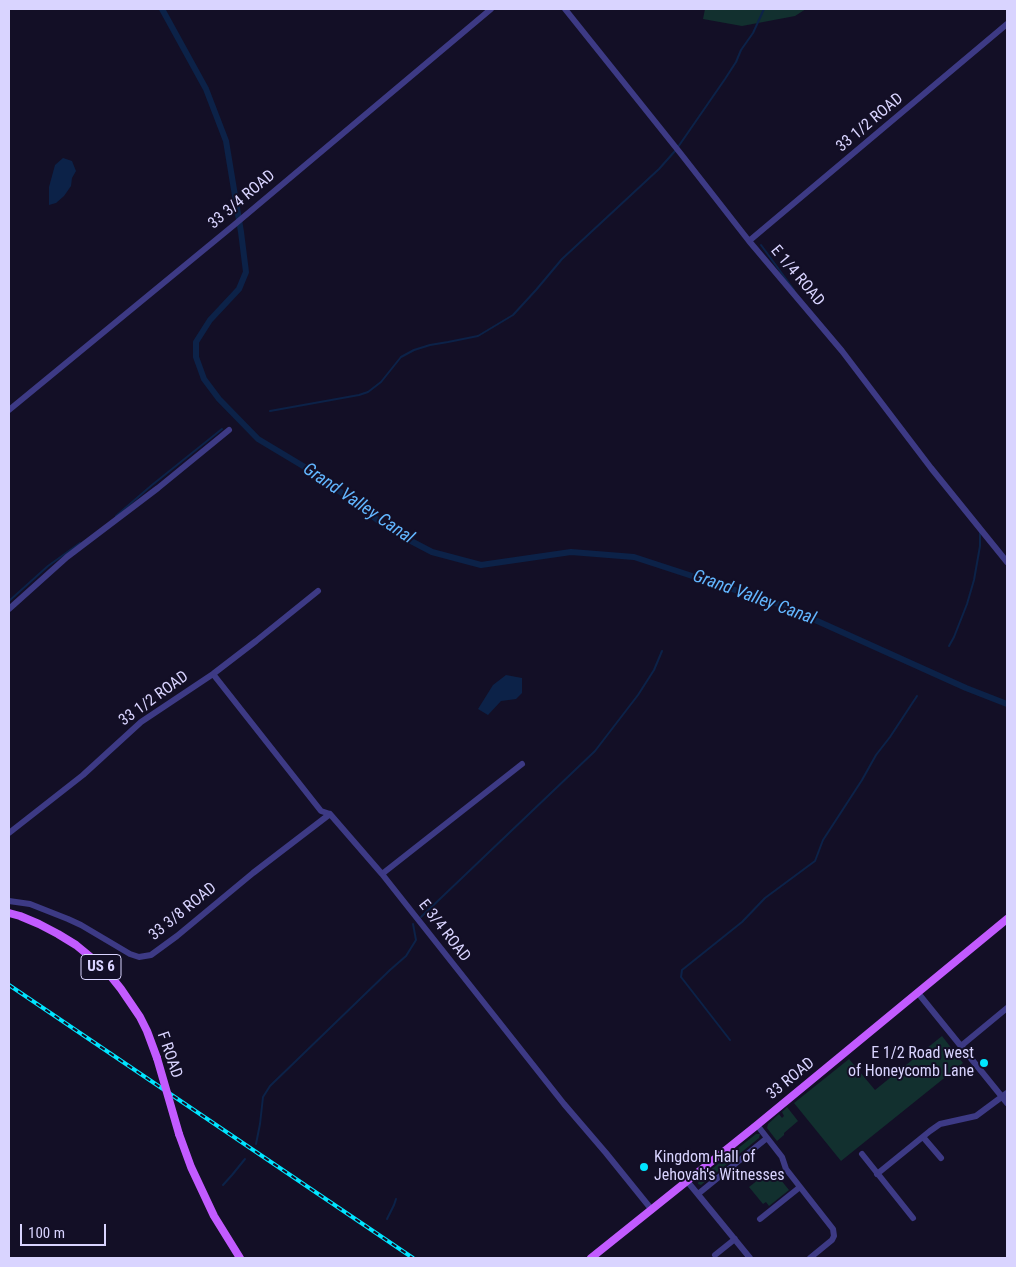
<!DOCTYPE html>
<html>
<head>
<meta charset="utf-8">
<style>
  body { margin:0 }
  #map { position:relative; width:1016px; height:1267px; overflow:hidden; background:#130f26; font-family:"Roboto Condensed",sans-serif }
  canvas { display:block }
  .frame { position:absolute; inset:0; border:10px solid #d9d4ff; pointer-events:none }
  .scale { position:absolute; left:20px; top:1224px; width:86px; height:22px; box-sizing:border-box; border:2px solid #d9d4ff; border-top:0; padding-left:6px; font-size:15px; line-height:18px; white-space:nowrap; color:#d9d4ff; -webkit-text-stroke:4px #130f26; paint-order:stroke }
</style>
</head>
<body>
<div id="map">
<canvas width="1016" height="1267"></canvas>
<div class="frame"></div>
<div class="scale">100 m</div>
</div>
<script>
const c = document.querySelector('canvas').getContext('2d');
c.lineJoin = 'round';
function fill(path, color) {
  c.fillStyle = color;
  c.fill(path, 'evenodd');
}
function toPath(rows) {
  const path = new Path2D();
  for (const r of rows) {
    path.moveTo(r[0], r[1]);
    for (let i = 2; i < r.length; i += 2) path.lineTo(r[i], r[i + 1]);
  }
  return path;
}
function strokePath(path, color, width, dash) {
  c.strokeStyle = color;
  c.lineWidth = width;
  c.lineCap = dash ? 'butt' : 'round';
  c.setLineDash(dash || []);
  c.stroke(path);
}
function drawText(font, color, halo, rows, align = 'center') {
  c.font = font + ' "Roboto Condensed",sans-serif';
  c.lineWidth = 4;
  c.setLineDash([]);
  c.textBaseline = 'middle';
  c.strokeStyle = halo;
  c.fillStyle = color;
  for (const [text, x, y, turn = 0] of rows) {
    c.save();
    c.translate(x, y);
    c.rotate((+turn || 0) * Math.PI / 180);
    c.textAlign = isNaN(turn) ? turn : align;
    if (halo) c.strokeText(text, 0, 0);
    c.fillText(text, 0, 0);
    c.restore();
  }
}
fill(toPath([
  [705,9,806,9,795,16,742,26,703,19],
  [942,1036,963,1063,841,1161,794,1103,849,1059,875,1090],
  [787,1107,798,1121,784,1133,784,1135,777,1141,767,1128,768,1124,779,1114,782,1118,784,1116,782,1112],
  [756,1134,760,1134,759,1138,701,1185,698,1184,699,1179],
  [772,1169,789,1190,769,1206,766,1202,763,1204,749,1187]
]), '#12302f');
fill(toPath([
  [63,158,72,161,76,171,72,178,71,186,64,196,56,203,49,205,49,187,55,165],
  [506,675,522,678,522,693,516,699,501,701,488,715,478,709,493,685]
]), '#0c2248');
strokePath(toPath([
  [678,147,725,79,736,62,741,50,753,33,764,9],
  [761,245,794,290],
  [270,411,359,395,368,392,381,382,401,357,414,350,430,345,448,342,478,336,513,315,536,290,562,259,659,169,675,151],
  [116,516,152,485,222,429],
  [9,601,48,566,80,543],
  [949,646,954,637,967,604,974,580,980,546,980,532],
  [421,917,595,751,638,695,654,670,662,651],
  [730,1040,681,977,682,970,742,922,765,898,815,861,823,840,862,780,876,755,890,737,917,696],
  [256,1144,260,1124,263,1097,270,1086,390,970,406,956,416,940,413,924],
  [223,1185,232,1175,245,1159],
  [387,1219,394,1205,396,1199]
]), '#0c2248', 2);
strokePath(toPath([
  [162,9,206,89,226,141,241,232,246,272,239,289,210,320,196,342,196,357,204,379,219,399,258,439,308,469,349,498,392,531,432,552,481,565,571,552,634,557,784,606,966,688,1007,704]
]), '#0c2248', 6);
strokePath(toPath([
  [565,9,681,154,749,241,842,351,931,468,1007,562],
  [749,241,1007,24],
  [9,410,234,225,491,9],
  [9,609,67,557,158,488,229,430],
  [213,674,321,811,330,814,382,874,564,1104,606,1153,652,1210],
  [9,833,83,775,141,722,213,674,256,641,318,591],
  [382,874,522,764],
  [9,901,30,904,68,919,81,925,130,954,139,957,151,955,177,936,253,873,330,814],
  [918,993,1007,1103],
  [961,1046,1007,1008],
  [757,1125,782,1157,786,1169,833,1229,834,1236,832,1240,810,1258],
  [923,1137,941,1158],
  [862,1154,913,1218],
  [877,1174,930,1131,940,1124,976,1116,1007,1093],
  [687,1181,750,1258],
  [698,1194,767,1138],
  [760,1219,800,1187],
  [715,1255,735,1239]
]), '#3d3a85', 6);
strokePath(toPath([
  [9,913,20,916,39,924,58,934,76,945,93,959,109,974,121,989,140,1017,147,1031,157,1058],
  [179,1134,191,1167,214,1216,240,1258],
  [591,1258,757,1125,1007,919]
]), '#c25bff', 8);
const rail = toPath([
  [9,985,413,1258]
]);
strokePath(rail, '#00e5ff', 4);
strokePath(rail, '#130f26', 2, [5.5]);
strokePath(toPath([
  [157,1058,179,1134]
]), '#c25bff', 8);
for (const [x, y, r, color] of [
  [984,1063,5,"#00e5ff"],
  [644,1167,5,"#00e5ff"]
]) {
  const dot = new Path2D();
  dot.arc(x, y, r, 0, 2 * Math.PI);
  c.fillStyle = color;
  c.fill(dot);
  strokePath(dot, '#130f26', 2);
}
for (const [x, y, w] of [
  [101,967,40]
]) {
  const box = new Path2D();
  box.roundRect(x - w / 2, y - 12.5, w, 25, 4);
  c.fillStyle = '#130f26';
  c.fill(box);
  strokePath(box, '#d9d4ff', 1);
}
drawText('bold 15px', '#d9d4ff', null, [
  ["US 6",101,967]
]);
drawText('16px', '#d9d4ff', '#130f26', [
  ["33 1/2 ROAD",870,123,-40],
  ["33 3/4 ROAD",242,200,-40],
  ["E 1/4 ROAD",797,276,50],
  ["33 1/2 ROAD",154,699,-36],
  ["33 3/8 ROAD",183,912,-39],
  ["E 3/4 ROAD",444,931,52],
  ["F ROAD",169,1055,71],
  ["33 ROAD",791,1079,-39]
]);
drawText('16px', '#d9d4ff', '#130f26', [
  ["E 1/2 Road west",974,1054],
  ["of Honeycomb Lane",974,1072],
  ["Kingdom Hall of",654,1158,"left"],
  ["Jehovah's Witnesses",654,1176,"left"]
], 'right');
drawText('italic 18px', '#62b6ff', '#130f26', [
  ["Grand Valley Canal",358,504,34],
  ["Grand Valley Canal",754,598,20]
]);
</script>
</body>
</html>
